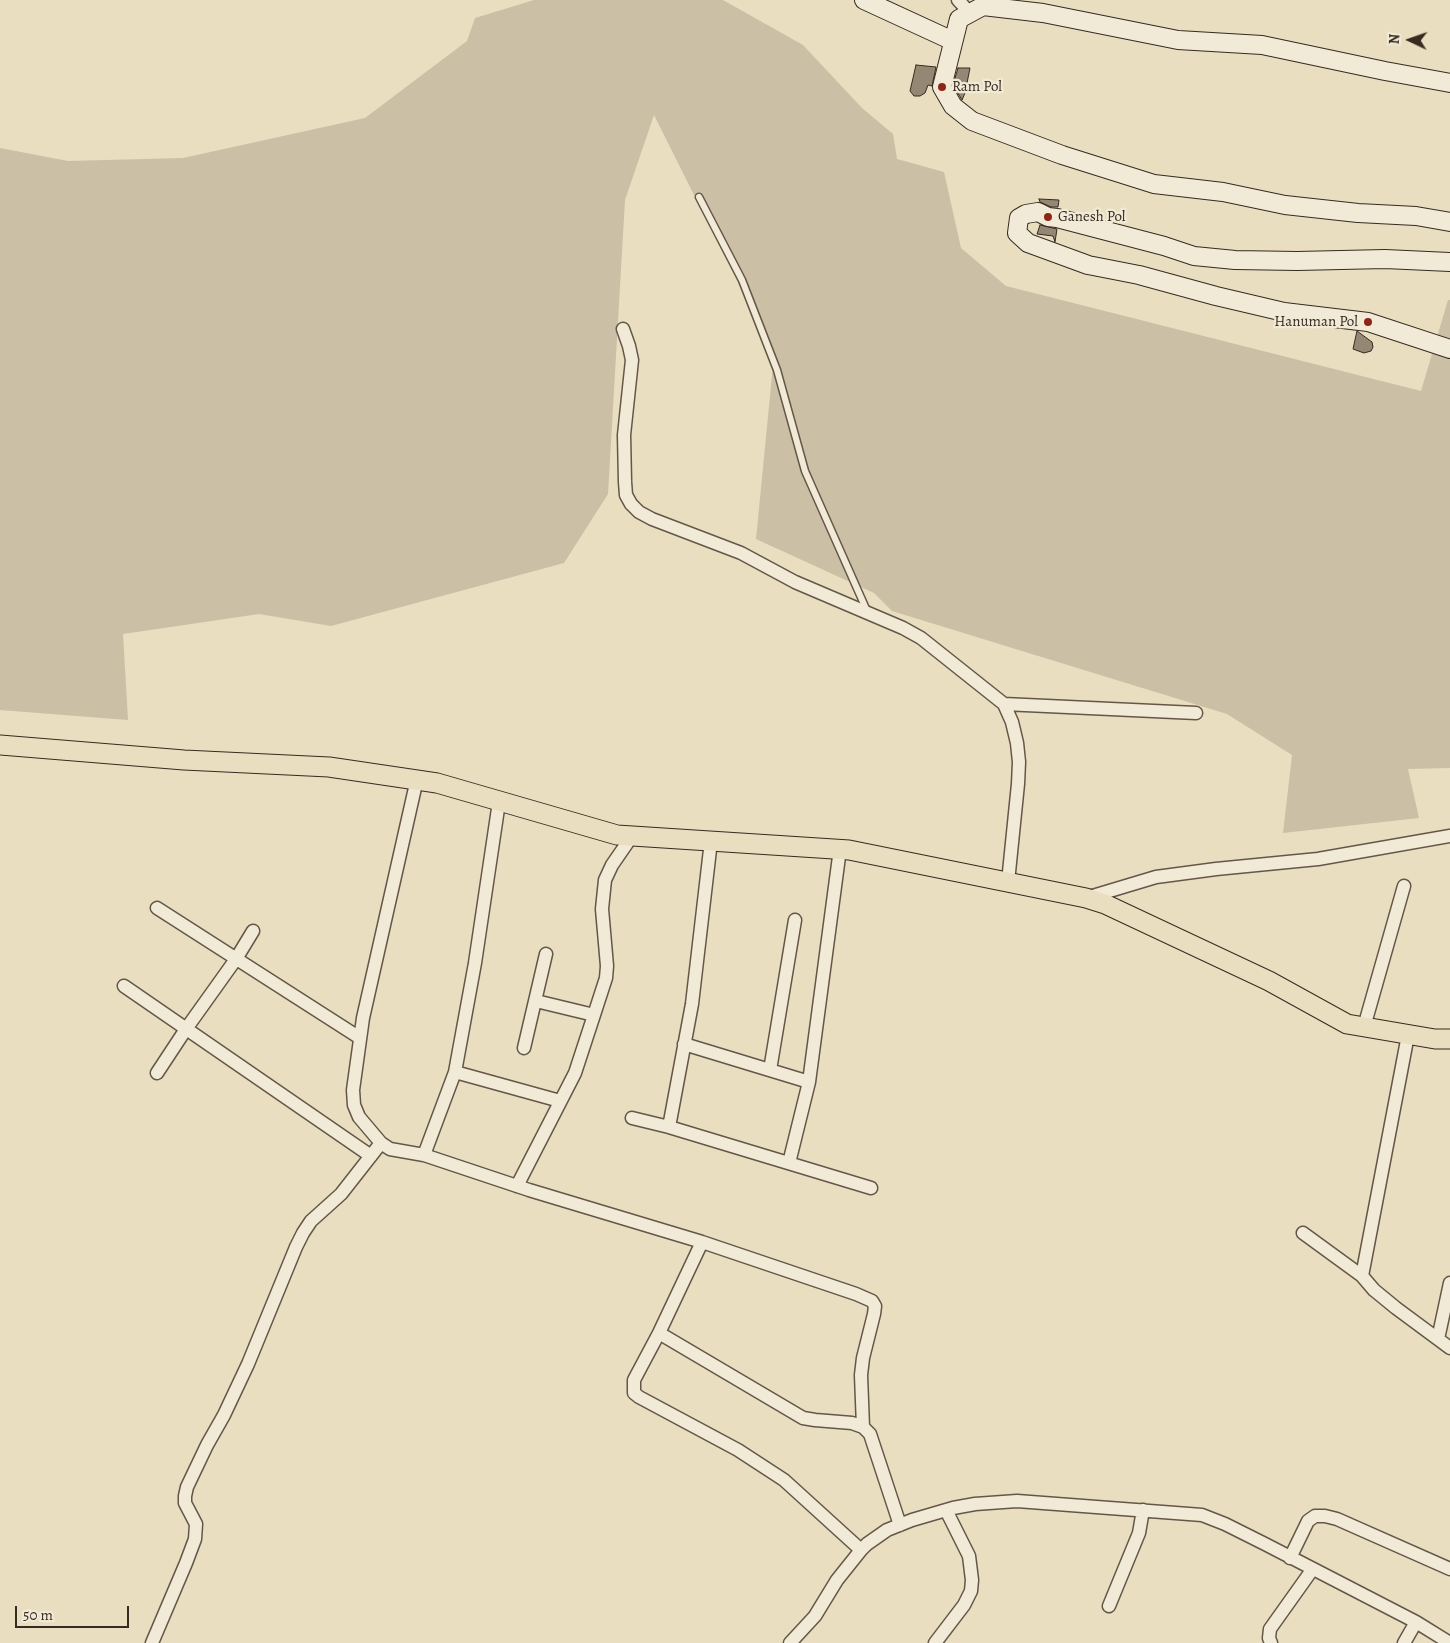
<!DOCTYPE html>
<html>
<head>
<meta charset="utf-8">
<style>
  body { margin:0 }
  #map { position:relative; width:1450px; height:1643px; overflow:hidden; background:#e9dec0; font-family:Alegreya,serif }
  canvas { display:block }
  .north { position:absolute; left:1385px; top:15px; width:50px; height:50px; -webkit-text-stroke:4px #f1ead6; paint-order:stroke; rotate:273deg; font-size:14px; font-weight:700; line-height:20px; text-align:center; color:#372a21 }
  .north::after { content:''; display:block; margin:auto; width:18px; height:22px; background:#372a21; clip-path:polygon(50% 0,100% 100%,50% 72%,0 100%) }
  .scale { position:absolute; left:15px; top:1606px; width:114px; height:22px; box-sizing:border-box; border:2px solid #372a21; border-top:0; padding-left:6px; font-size:15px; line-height:18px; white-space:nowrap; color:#372a21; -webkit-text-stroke:4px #f1ead6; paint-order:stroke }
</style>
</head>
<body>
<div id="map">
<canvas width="1450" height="1643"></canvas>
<div class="north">N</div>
<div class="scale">50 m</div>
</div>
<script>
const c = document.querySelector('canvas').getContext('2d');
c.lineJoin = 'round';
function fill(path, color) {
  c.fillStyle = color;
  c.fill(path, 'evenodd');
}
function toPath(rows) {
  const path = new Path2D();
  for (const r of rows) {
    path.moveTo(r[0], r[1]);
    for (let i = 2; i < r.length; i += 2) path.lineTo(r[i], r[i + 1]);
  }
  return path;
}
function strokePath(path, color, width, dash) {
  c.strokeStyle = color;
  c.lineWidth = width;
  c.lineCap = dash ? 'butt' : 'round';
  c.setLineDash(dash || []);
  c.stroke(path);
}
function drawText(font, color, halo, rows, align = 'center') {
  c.font = font + ' Alegreya,serif';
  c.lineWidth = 4.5;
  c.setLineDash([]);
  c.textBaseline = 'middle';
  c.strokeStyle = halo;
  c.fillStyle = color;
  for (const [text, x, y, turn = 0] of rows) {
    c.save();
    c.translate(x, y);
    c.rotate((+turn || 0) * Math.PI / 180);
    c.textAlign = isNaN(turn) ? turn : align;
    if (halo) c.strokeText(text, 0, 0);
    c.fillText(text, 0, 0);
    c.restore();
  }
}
fill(toPath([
  [534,0,723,0,803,45,862,108,893,134,897,159,944,172,961,248,1006,286,1421,391,1448,300,1450,300,1450,768,1408,769,1419,818,1283,833,1292,755,1227,714,892,611,874,593,756,539,774,355,654,115,625,200,608,494,564,563,331,626,259,614,123,634,128,720,0,710,0,148,68,161,183,158,365,118,467,41,475,18]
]), '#cbbfa5');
const building = toPath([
  [916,65,936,67,932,86,928,85,925,93,920,96,914,96,910,91,916,65],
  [958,68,970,68,965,93,962,100,953,85,958,68],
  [1039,199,1059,200,1058,207,1051,207,1040,202,1039,199],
  [1040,225,1057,229,1055,242,1053,236,1037,234,1040,225],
  [1357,331,1372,342,1373,347,1371,351,1364,353,1353,349,1357,331]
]);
fill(building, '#948874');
strokePath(building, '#372a21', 1);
const lane = toPath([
  [699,197,742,280,777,370,805,471,867,611]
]);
const street = toPath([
  [958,0,970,13],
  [623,329,629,346,632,360,624,435,625,482,626,495,631,504,639,512,652,519,741,553,795,582,903,628,921,638,1004,704,1012,722,1017,743,1019,762,1018,784,1008,882],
  [1004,704,1196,713],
  [417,779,363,1018,353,1090,354,1105,359,1117,381,1143,390,1149,424,1155,529,1190,702,1242,856,1294,872,1301,875,1306,874,1314,863,1358,861,1375,863,1427],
  [1086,898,1156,877,1216,869,1318,859,1450,836],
  [157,908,360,1038],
  [124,986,371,1156],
  [536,1001,594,1015],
  [1364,1027,1404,886],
  [684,1044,809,1082],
  [524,1048,546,954],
  [770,1070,795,920],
  [455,1072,560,1101],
  [157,1073,186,1029,236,959,253,931],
  [632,1118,669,1127,871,1188],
  [669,1127,692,1004,711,841],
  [424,1155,455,1072,475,963,499,802],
  [789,1163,809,1082,840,849],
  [517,1186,575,1073,594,1015,606,978,607,966,602,909,605,880,612,865,632,836],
  [1303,1233,1362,1276,1374,1290,1396,1308,1450,1348],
  [702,1242,659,1333,634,1380,634,1393,639,1397,738,1450,784,1480,861,1550],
  [1362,1276,1408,1035],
  [659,1333,803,1418,815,1420,852,1423,863,1427,870,1434,900,1525],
  [1438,1339,1450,1283],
  [1290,1558,1308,1521,1315,1516,1325,1516,1337,1519,1450,1569],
  [1109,1606,1139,1533,1143,1510],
  [152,1643,186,1563,195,1539,196,1524,185,1503,185,1496,187,1487,207,1445,224,1415,248,1364,296,1247,303,1233,311,1221,341,1194,381,1143],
  [790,1643,815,1616,837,1580,861,1550,867,1544,887,1530,912,1520,953,1508,975,1504,1017,1501,1202,1515,1225,1524,1265,1544,1416,1622,1450,1643],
  [935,1643,964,1605,971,1591,972,1580,969,1556,946,1510],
  [1271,1643,1269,1638,1270,1629,1312,1570],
  [1404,1643,1416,1622]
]);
const secondary = toPath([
  [864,0,953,41],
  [1450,83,1385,71,1262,45,1178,40,1043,13,983,6,959,19,942,87,953,106,972,121,1062,155,1154,184,1223,192,1285,205,1358,213,1416,216,1450,222],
  [1450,262,1385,259,1297,261,1235,260,1194,256,1164,246,1057,218,1048,217,1038,212,1026,214,1019,218,1017,233,1028,243,1088,265,1139,275,1216,296,1284,312,1368,322,1450,349]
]);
const primary = toPath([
  [0,745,184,760,329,767,437,783,617,835,849,850,1086,898,1105,904,1269,981,1347,1024,1435,1039,1450,1039]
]);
strokePath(lane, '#645749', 9);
strokePath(street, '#645749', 15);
strokePath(secondary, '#372a21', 20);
strokePath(primary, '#372a21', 21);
strokePath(lane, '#f1ead6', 6);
strokePath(street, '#f1ead6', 12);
strokePath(secondary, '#f1ead6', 18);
strokePath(primary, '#e9dec0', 19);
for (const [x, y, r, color] of [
  [942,87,5,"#8f2418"],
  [1048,217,5,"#8f2418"],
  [1368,322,5,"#8f2418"]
]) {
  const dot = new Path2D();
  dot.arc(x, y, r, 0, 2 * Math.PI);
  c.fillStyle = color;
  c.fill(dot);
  strokePath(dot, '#f1ead6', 2);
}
drawText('15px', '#372a21', '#f1ead6', [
  ["Ram Pol",952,87],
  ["Ganesh Pol",1058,217],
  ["Hanuman Pol",1358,322,"right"]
], 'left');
</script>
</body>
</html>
